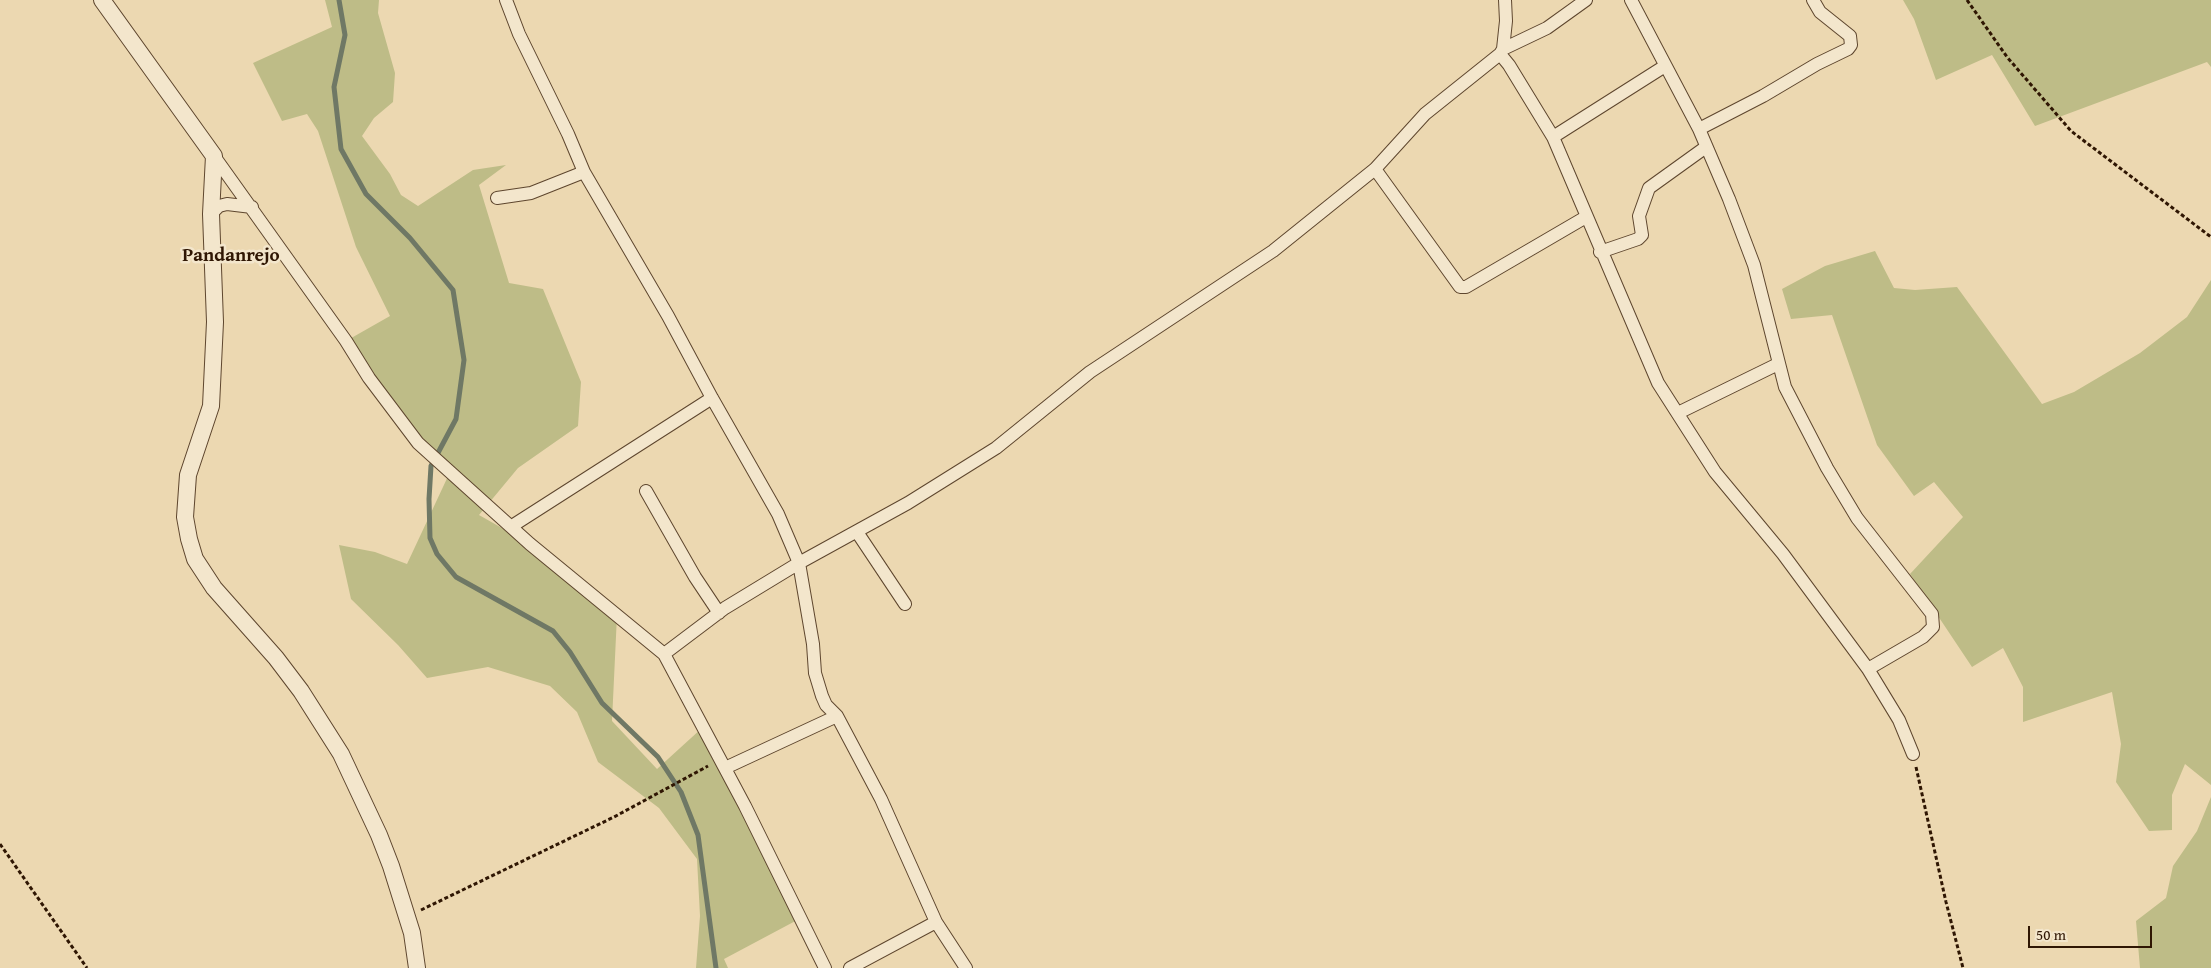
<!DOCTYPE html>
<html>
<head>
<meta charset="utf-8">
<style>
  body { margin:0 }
  #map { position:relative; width:2211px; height:968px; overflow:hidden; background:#ecd8b1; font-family:"Gentium Book Plus",serif }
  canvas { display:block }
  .scale { position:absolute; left:2028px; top:926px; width:124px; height:22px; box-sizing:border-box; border:2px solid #2f1603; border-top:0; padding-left:6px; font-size:15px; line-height:18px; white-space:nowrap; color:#2f1603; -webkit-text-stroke:4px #f3e6cc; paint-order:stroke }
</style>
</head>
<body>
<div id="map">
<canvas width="2211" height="968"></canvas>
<div class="scale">50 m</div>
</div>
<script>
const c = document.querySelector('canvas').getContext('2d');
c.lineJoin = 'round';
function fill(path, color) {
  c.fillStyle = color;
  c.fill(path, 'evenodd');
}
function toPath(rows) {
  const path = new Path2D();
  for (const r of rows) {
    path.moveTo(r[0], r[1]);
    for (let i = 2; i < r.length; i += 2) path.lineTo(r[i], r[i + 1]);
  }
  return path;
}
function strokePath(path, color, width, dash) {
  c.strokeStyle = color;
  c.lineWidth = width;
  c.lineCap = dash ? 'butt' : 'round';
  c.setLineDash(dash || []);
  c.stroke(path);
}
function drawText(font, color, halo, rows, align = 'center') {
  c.font = font + ' "Gentium Book Plus",serif';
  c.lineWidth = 5;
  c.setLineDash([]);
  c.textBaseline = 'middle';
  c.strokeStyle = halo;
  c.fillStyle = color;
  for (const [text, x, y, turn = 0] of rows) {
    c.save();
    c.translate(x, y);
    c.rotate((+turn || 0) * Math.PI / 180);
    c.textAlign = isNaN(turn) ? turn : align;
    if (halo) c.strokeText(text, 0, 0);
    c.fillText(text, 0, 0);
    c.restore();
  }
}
fill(toPath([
  [325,0,379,0,378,13,395,73,393,102,374,118,362,136,390,174,401,195,418,206,473,170,506,165,479,185,509,283,543,289,581,382,578,426,518,468,479,515,530,544,617,615,612,721,657,769,702,728,801,918,724,959,728,968,696,968,700,916,697,859,659,808,598,762,577,712,550,686,488,667,427,678,398,645,351,599,339,545,375,552,407,564,450,472,421,451,346,341,390,316,356,247,318,131,307,114,282,121,253,63,332,27],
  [1903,0,2211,0,2211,67,2207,62,2035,126,1992,55,1936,80,1914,19],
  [1875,251,1894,288,1915,290,1957,287,2042,404,2074,392,2140,353,2187,317,2211,280,2211,785,2185,764,2172,795,2172,830,2149,831,2116,782,2121,744,2112,692,2023,722,2023,687,2003,648,1972,667,1910,574,1963,517,1934,482,1914,496,1877,445,1832,315,1791,319,1782,289,1825,266],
  [2211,797,2211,968,2140,968,2136,921,2166,898,2173,866,2197,831]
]), '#bebc87');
strokePath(toPath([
  [339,0,345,35,334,87,341,149,366,194,410,238,453,290,464,360,456,419,431,466,429,499,430,538,437,554,456,577,553,631,570,652,602,703,658,757,681,792,698,835,716,968]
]), '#6f7865', 5);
const minor = toPath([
  [506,0,519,34,568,134,584,172,668,316,712,398,778,514,799,563,813,644,815,673,822,696,826,705,837,716,881,799,936,922,966,968],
  [1631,0,1699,129,1729,199,1754,265,1785,387,1827,468,1857,518,1932,614,1933,627,1923,637,1868,669],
  [1503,49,1547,28,1586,0],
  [1500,54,1509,65,1553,137,1658,383,1715,472,1783,554,1868,669,1899,720,1913,754],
  [1699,129,1763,96,1817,64,1848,49,1851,45,1850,36,1820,12,1813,0],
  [1553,137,1665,66],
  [214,156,346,341,369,378,418,443,530,544,664,654,745,806,825,968],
  [1375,169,1460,287,1466,287,1586,217],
  [497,198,531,193,584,172],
  [211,214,219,206,227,204,252,207],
  [1600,252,1638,239,1642,235,1639,216,1649,188,1706,147],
  [1678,413,1778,364],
  [646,491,695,577,719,613],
  [512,526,712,398],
  [857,532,905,604],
  [664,654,725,608,799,563,908,503,996,448,1090,372,1273,251,1375,169,1425,114,1500,54,1503,49,1506,21,1505,0],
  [725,768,837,716],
  [850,968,936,922]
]);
const tertiary = toPath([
  [102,0,214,156,211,214,215,322,211,406,188,475,185,517,189,539,195,559,214,588,276,658,301,691,341,754,379,835,391,866,412,933,417,968]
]);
strokePath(minor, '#5e462e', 14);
strokePath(tertiary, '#5e462e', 18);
strokePath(toPath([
  [1967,0,2007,57,2071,131,2211,237],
  [1916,767,1946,902,1963,968],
  [0,844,87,968],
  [421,910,614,817,708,766]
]), '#2f1603', 3, [4, 2.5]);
strokePath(minor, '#f3e6cc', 12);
strokePath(tertiary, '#f3e6cc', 16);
drawText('bold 19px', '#2f1603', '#f3e6cc', [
  ["Pandanrejo",231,256]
]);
</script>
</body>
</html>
